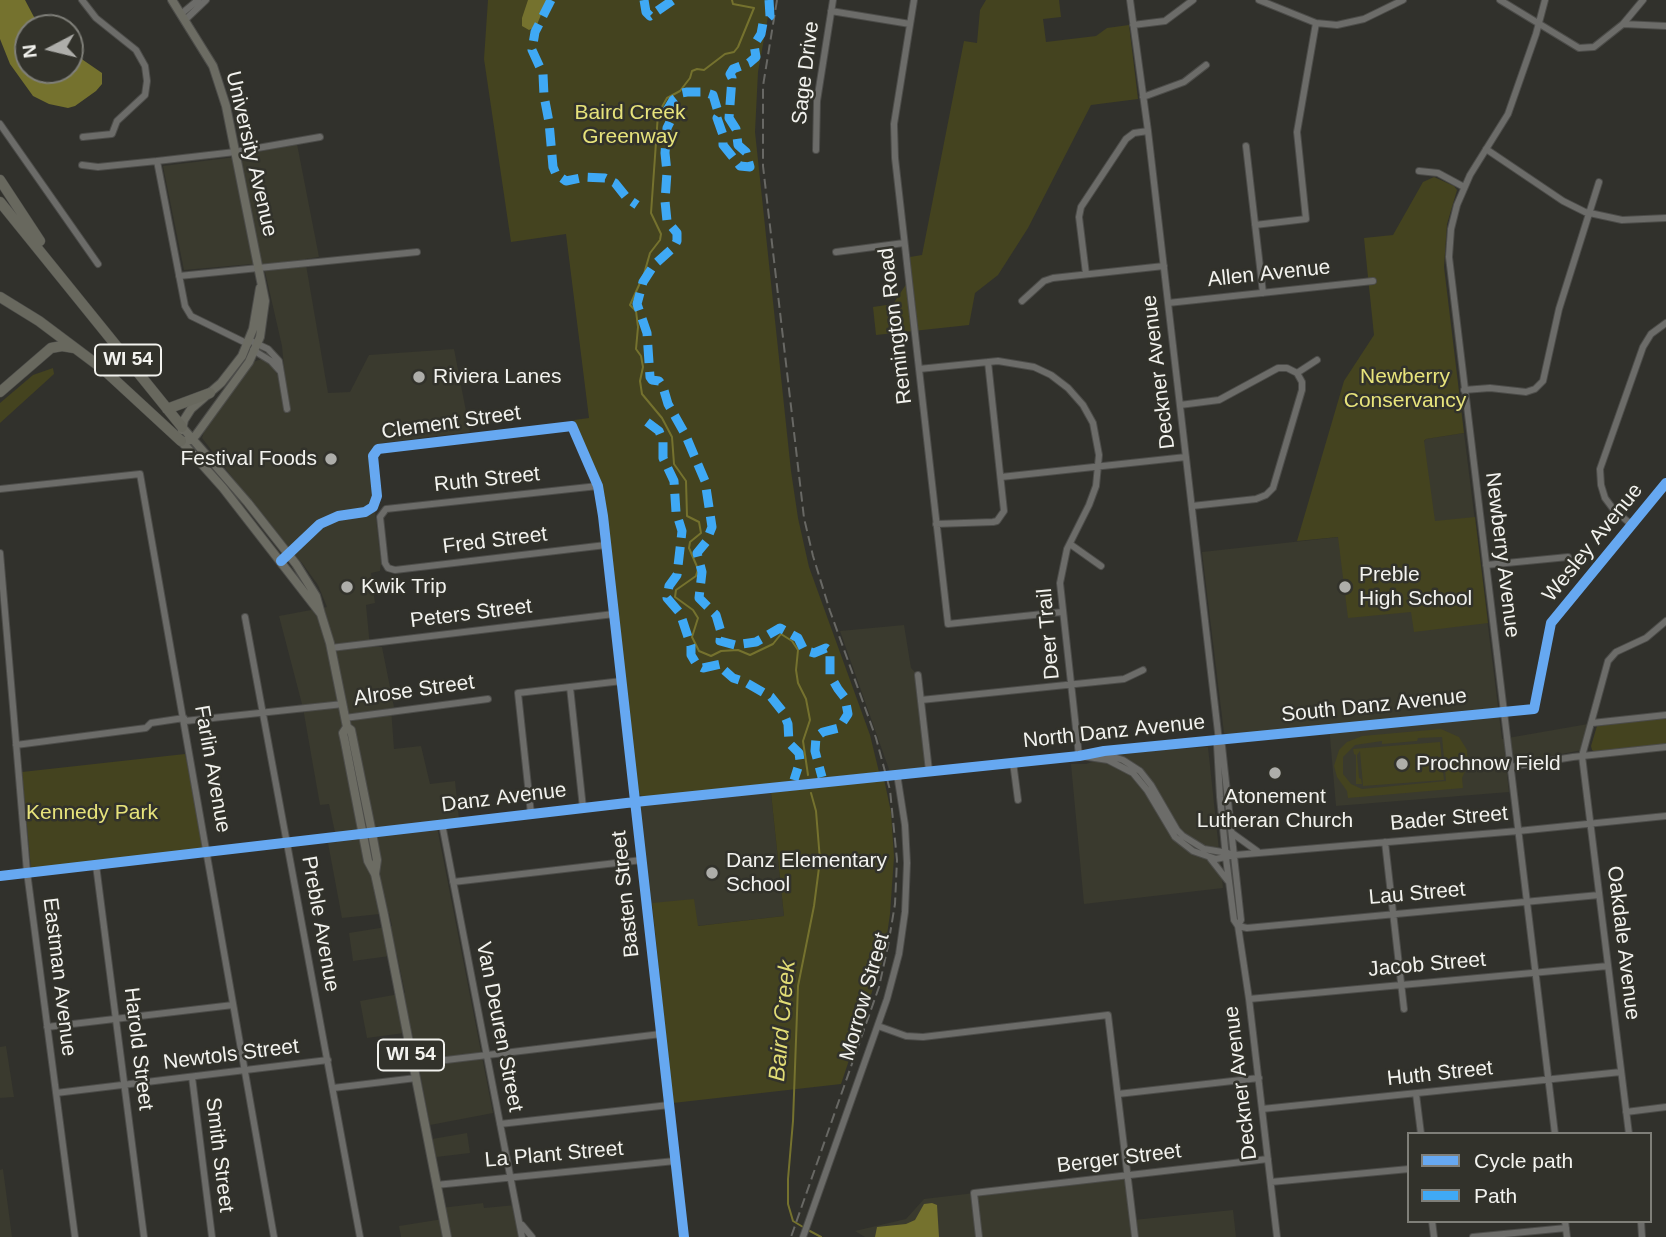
<!DOCTYPE html>
<html>
<head>
<meta charset="utf-8">
<style>
  body { margin:0 }
  #map { position:relative; width:1666px; height:1237px; overflow:hidden; background:#31312c; font-family:Helvetica,sans-serif }
  canvas { display:block }
  .legend { position:absolute; left:1407px; top:1132px; width:245px; height:91px; box-sizing:border-box; background:#32322b; border:2px solid #7f7f79; margin:0; padding:9px 12px; list-style:none; font-size:21px; color:#f2f2ee }
  .legend li { display:flex; align-items:center; gap:14px; height:35px }
  .legend b { width:35px; border:2px solid #7f7f79 }
  .north { position:absolute; left:14px; top:14px; width:70px; height:70px; box-sizing:border-box; background:#32322b; border:2px solid #7f7f79; border-radius:50%; rotate:263deg; font-size:19px; font-weight:700; line-height:28px; text-align:center; color:#f2f2ee }
  .north::after { content:''; display:block; margin:auto; width:24px; height:32px; background:#aeaeaa; clip-path:polygon(50% 0,100% 100%,50% 72%,0 100%) }
</style>
</head>
<body>
<div id="map">
<canvas width="1666" height="1237"></canvas>
<ul class="legend">
<li><b style="height:9px;background:#66a8f1"></b>Cycle path</li>
<li><b style="height:9px;background:#3fa9f5"></b>Path</li>
</ul>
<div class="north">N</div>
</div>
<script>
const c = document.querySelector('canvas').getContext('2d');
c.lineJoin = 'round';
function fill(path, color) {
  c.fillStyle = color;
  c.fill(path, 'evenodd');
}
function toPath(rows) {
  const path = new Path2D();
  for (const r of rows) {
    path.moveTo(r[0], r[1]);
    for (let i = 2; i < r.length; i += 2) path.lineTo(r[i], r[i + 1]);
  }
  return path;
}
function strokePath(path, color, width, dash) {
  c.strokeStyle = color;
  c.lineWidth = width;
  c.lineCap = dash ? 'butt' : 'round';
  c.setLineDash(dash || []);
  c.stroke(path);
}
function drawText(font, color, halo, rows, align = 'center') {
  c.font = font + ' Helvetica,sans-serif';
  c.lineWidth = 5;
  c.setLineDash([]);
  c.textBaseline = 'middle';
  c.strokeStyle = halo;
  c.fillStyle = color;
  for (const [text, x, y, turn = 0] of rows) {
    c.save();
    c.translate(x, y);
    c.rotate((+turn || 0) * Math.PI / 180);
    c.textAlign = isNaN(turn) ? turn : align;
    if (halo) c.strokeText(text, 0, 0);
    c.fillText(text, 0, 0);
    c.restore();
  }
}
fill(toPath([
  [297,144,319,257,305,259,328,393,350,392,369,355,454,349,470,432,382,443,372,449,369,458,381,563,380,571,371,573,375,603,366,605,370,647,382,647,394,707,391,708,394,749,421,746,430,784,455,781,459,819,436,822,493,1113,430,1125,412,1032,367,1038,360,1001,405,993,397,955,353,961,349,933,392,926,389,913,342,918,328,843,337,842,329,804,320,805,303,708,279,616,327,607,318,585,302,563,280,539,202,438,204,432,253,362,262,359,272,365,279,378,285,377,282,346,263,263,184,270,163,166,236,157],
  [1464,433,1502,739,1588,724,1582,750,1506,765,1509,792,1336,806,1329,726,1229,736,1224,733,1202,552,1394,531,1390,485,1426,439],
  [904,625,911,668,918,675,929,771,891,775,840,631],
  [1208,747,1223,888,1084,904,1071,764,1086,764,1120,753],
  [777,787,777,790,771,793,784,916,697,926,652,903,655,931,651,946,635,802],
  [6,1046,14,1097,0,1098,0,1047],
  [467,1133,470,1153,436,1157,432,1139],
  [3,1169,12,1237,0,1237,0,1170],
  [1127,1175,1133,1220,1233,1210,1236,1237,865,1237,855,1231,906,1219,924,1199],
  [483,1203,484,1208,516,1205,522,1237,401,1237,399,1226,443,1219,441,1208]
]), '#3a3a2e');
fill(toPath([
  [488,0,771,0,758,72,755,132,791,471,798,518,809,567,870,735,879,772,644,797,638,794,604,499,598,475,574,420,589,418,566,234,511,242,484,59],
  [986,0,1059,0,1061,17,1043,19,1046,42,1096,36,1107,28,1129,25,1138,99,1091,105,1028,228,998,275,975,293,969,325,876,335,873,307,893,304,911,277,910,257,922,255,964,41,977,43,980,10],
  [1434,177,1454,186,1457,190,1447,224,1444,267,1464,433,1426,439,1424,441,1435,521,1475,517,1488,623,1414,632,1411,612,1348,618,1338,537,1297,541,1344,381,1374,335,1364,238,1393,235,1423,182],
  [53,368,54,374,0,423,0,403,33,375],
  [1666,717,1666,744,1595,752,1592,750,1591,746,1597,726],
  [1441,729,1459,737,1467,750,1468,765,1462,778,1463,788,1348,798,1347,791,1337,777,1334,766,1339,750,1347,742,1362,736],
  [1442,737,1446,781,1362,789,1351,784,1343,774,1343,757,1355,745,1382,741,1382,744,1417,741,1418,738],
  [1440,742,1444,780,1363,786,1360,751,1357,755,1359,778,1361,779,1362,784,1356,784,1356,755,1354,754,1353,749],
  [185,754,192,783,204,849,31,869,22,772],
  [884,779,891,812,894,857,890,914,884,956,841,1084,673,1103,652,903,694,899,698,926,784,916,771,793]
]), '#44431f');
fill(toPath([
  [0,0,25,0,34,17,45,28,28,28,28,70,70,70,70,51,102,73,102,84,96,91,75,106,68,108,49,104,33,96,10,64,0,39],
  [528,0,547,0,536,27,529,30,522,26,522,18],
  [932,1203,937,1205,939,1237,875,1237,877,1227,906,1224,915,1220,924,1204]
]), '#75722e');
strokePath(toPath([
  [732,0,733,4,754,8,738,47,734,52,725,54,704,70,697,69,692,71,690,78,680,91,667,98,658,114,651,213,661,234,660,240,650,253,644,274,630,305,636,311,638,327,636,349,641,356,643,367,640,381,642,394,662,418,672,437,674,464,686,481,687,516,699,522,701,533,690,542,689,548,698,569,696,576,676,590,675,597,693,610,698,618,692,637,699,651,711,656,721,651,738,650,750,655,773,644,781,634,792,641,798,650,796,670,798,683,806,699,810,720,803,741,808,775],
  [803,1227,793,1221,788,1204,788,1179,793,1121,798,986,814,906,820,860,816,811,811,793],
  [808,1230,821,1237]
]), '#75722e', 2);
const minor = toPath([
  [82,0,96,18,136,50,145,66,147,81,145,95,117,121,112,134,83,137],
  [914,0,894,124,895,158,948,624,1062,612],
  [1130,0,1148,131,1219,741,1222,746,1241,920,1238,926],
  [1259,0,1316,23,1337,25,1364,19,1403,0],
  [1500,0,1579,48,1594,47,1623,24],
  [1545,0,1536,34,1508,114,1470,175,1457,205,1451,229,1449,257,1555,1134],
  [1643,0,1623,24,1666,26],
  [831,11,910,24],
  [181,14,198,0],
  [185,20,206,0],
  [1133,25,1165,21,1193,0],
  [1143,97,1184,82,1206,65],
  [0,124,98,264],
  [1246,146,1263,293],
  [1486,149,1563,201,1585,212,1622,220,1666,218],
  [816,150,817,101,833,0],
  [157,161,185,306,191,316,248,344],
  [82,165,98,167,157,161,235,152,320,137],
  [1419,171,1438,173,1464,187],
  [1255,225,1306,219,1297,132,1316,23],
  [836,252,904,243],
  [1086,274,1079,217,1081,207,1126,139,1134,133,1148,131],
  [179,276,417,252],
  [1022,301,1044,281,1053,278,1164,266],
  [1168,303,1373,281],
  [249,340,268,349,279,361,287,409],
  [253,350,271,361,280,371],
  [919,369,998,361,1034,367,1051,375,1068,388,1083,405,1093,423,1099,455,1096,486,1089,505,1067,549,1060,583,1079,756],
  [1297,373,1317,360],
  [1464,390,1490,388,1526,392,1535,389,1543,381,1559,309,1599,182],
  [1180,405,1219,400,1278,368,1287,368,1297,373],
  [1001,477,1186,457],
  [598,486,386,509,380,517,385,563,388,568,395,570,606,545],
  [0,489,140,474,274,1237],
  [1192,506,1256,499,1266,495,1273,488,1302,390,1302,382,1297,373],
  [936,524,993,522,997,521,1004,511,988,362],
  [1632,525,1614,510,1605,498,1601,485,1600,469,1643,347,1651,334,1666,323],
  [1070,544,1101,566],
  [0,553,27,872,75,1237],
  [281,561,320,524,338,516,365,512,373,507,377,496,373,456,378,449,572,426,598,486,603,516,684,1237],
  [1486,565,1568,557],
  [245,617,360,1237],
  [331,648,614,614],
  [918,675,929,771],
  [570,687,583,808],
  [921,700,1124,679,1143,670],
  [345,718,488,699],
  [185,721,343,704],
  [1592,723,1666,715],
  [1219,741,1217,745,1220,797,1226,858,1234,920,1238,926,1249,999,1277,1237],
  [16,745,146,728,151,723,184,718],
  [1101,753,1123,760,1140,771,1151,785,1177,830,1183,836,1204,849,1228,853],
  [1082,756,1108,760,1133,773,1147,790,1175,837,1193,851,1216,859,1235,855,1518,831,1666,816],
  [1013,762,1018,800],
  [1510,767,1573,757,1666,747],
  [531,814,518,693,622,681],
  [442,824,522,1237],
  [1232,833,1257,851],
  [1385,842,1404,1009],
  [1210,858,1228,881],
  [96,865,144,1237],
  [0,876,635,802,1079,756,1104,751,1534,709,1551,623,1666,483],
  [453,882,642,860],
  [1238,926,1247,928,1599,895],
  [1249,999,1608,966],
  [878,1026,906,1036,923,1037,1108,1015,1135,1237],
  [47,1027,233,1005],
  [413,1064,661,1034],
  [192,1077,212,1237],
  [333,1088,416,1078],
  [56,1093,328,1060],
  [1118,1094,1259,1078],
  [1416,1094,1421,1134],
  [1262,1109,1621,1072],
  [1626,1112,1666,1107],
  [500,1124,669,1105],
  [1629,1134,1582,756,1608,661,1616,652,1646,638,1666,621],
  [1271,1182,1409,1169],
  [436,1185,675,1161],
  [1432,1221,1434,1237],
  [1565,1221,1567,1237],
  [1641,1221,1642,1237],
  [522,1225,532,1237],
  [803,1237,887,999,899,954,905,912,907,863,905,825,897,774],
  [979,1237,974,1193,1268,1159],
  [1473,1237,1566,1228]
]);
const major = toPath([
  [172,0,213,66,226,106,265,301,260,337,249,362,196,435,191,440,181,441],
  [182,427,248,503,296,564,316,596,321,614],
  [182,430,184,420,191,409,221,383,242,356,253,329,260,288],
  [181,441,223,488,321,614,330,643,347,727,351,730,372,833,377,860,375,874],
  [347,727,343,733,345,742,368,861,375,874,384,915,447,1237]
]);
const highway = toPath([
  [0,180,40,241],
  [0,202,182,427],
  [0,297,39,321,103,369,181,441],
  [0,392,51,348,62,346,74,348],
  [167,409,210,393]
]);
strokePath(minor, '#4c4c49', 8);
strokePath(major, '#4c4c49', 10);
strokePath(highway, '#4c4c49', 11);
strokePath(minor, '#6c6c69', 6);
strokePath(major, '#6c6c63', 8);
strokePath(highway, '#68685e', 10);
strokePath(toPath([
  [777,0,763,86,763,166,804,518,813,556,830,611,876,738,890,790,897,860,895,904,888,946,879,987,791,1237]
]), '#686864', 2, [10, 5]);
strokePath(toPath([
  [551,0,535,32,532,50,543,74,544,96,549,122,553,167,556,174,566,181,585,177,605,178,615,183,627,198,637,205],
  [644,0,646,12,650,16,673,0],
  [769,0,770,16,763,23,761,34,754,45,756,57,749,63,733,69,730,74,732,78,729,118,736,129,738,145,746,152,750,167,740,166,723,145,723,135,717,118,719,115,713,95,704,92,687,92,682,93,673,100,667,110,670,122,667,128,665,153,667,172,665,201,667,221,677,233,677,241,674,247,654,265,643,282,637,304,647,333,650,377,652,380,659,381,663,387,668,404,685,434,705,481,712,527,706,542,697,553,702,572,699,598,716,615,721,632,720,641,735,645,756,642,780,628,798,638,804,650,814,653,826,648,830,651,830,675,838,689,845,698,848,714,839,728,823,732,816,737,815,751,822,777],
  [647,422,659,431,663,441,663,458,674,481,676,512,682,531,677,575,669,586,667,598,680,613,691,646,691,655,697,665,703,668,721,664,724,670,733,678,745,682,771,697,783,712,788,724,789,743,799,753,800,761,794,780]
]), '#3fa9f5', 9, [18, 9]);
strokePath(toPath([
  [281,561,320,524,338,516,365,512,373,507,377,496,373,456,378,449,572,426,598,486,603,516,684,1237],
  [0,876,635,802,1079,756,1104,751,1534,709,1551,623,1666,483]
]), '#66a8f1', 10);
for (const [x, y, r, color] of [
  [419,377,7,"#aeaeaa"],
  [331,459,7,"#aeaeaa"],
  [347,587,7,"#aeaeaa"],
  [1345,587,7,"#aeaeaa"],
  [1402,764,7,"#aeaeaa"],
  [1275,773,7,"#aeaeaa"],
  [712,873,7,"#aeaeaa"]
]) {
  const dot = new Path2D();
  dot.arc(x, y, r, 0, 2 * Math.PI);
  c.fillStyle = color;
  c.fill(dot);
  strokePath(dot, '#32322b', 2.5);
}
for (const [x, y, w] of [
  [128,360,66],
  [411,1055,66]
]) {
  const box = new Path2D();
  box.roundRect(x - w / 2, y - 15.5, w, 31, 5);
  c.fillStyle = '#32322b';
  c.fill(box);
  strokePath(box, '#f2f2ee', 2);
}
drawText('bold 19px', '#f2f2ee', null, [
  ["WI 54",128,360],
  ["WI 54",411,1055]
]);
drawText('21px', '#f2f2ee', '#32322b', [
  ["Sage Drive",806,73,-83],
  ["University Avenue",251,154,77],
  ["Allen Avenue",1269,274,-6],
  ["Remington Road",896,326,-97],
  ["Deckner Avenue",1159,372,-97],
  ["Clement Street",451,423,-8],
  ["Ruth Street",487,480,-6],
  ["Fred Street",495,541,-7],
  ["Wesley Avenue",1593,543,-51],
  ["Newberry Avenue",1502,555,83],
  ["Peters Street",471,614,-7],
  ["Deer Trail",1049,634,-95],
  ["Alrose Street",414,691,-8],
  ["South Danz Avenue",1374,706,-6],
  ["North Danz Avenue",1114,732,-6],
  ["Farlin Avenue",212,769,80],
  ["Danz Avenue",504,798,-7],
  ["Bader Street",1449,819,-5],
  ["Basten Street",626,894,-96],
  ["Lau Street",1417,894,-5],
  ["Preble Avenue",320,924,80],
  ["Oakdale Avenue",1623,943,83],
  ["Jacob Street",1427,965,-5],
  ["Eastman Avenue",59,977,83],
  ["Morrow Street",865,997,-74],
  ["Van Deuren Street",499,1027,79],
  ["Harold Street",138,1049,83],
  ["Newtols Street",231,1055,-7],
  ["Huth Street",1440,1074,-6],
  ["Deckner Avenue",1241,1083,-97],
  ["Smith Street",219,1155,83],
  ["La Plant Street",554,1155,-5],
  ["Berger Street",1119,1159,-7]
]);
drawText('21px', '#e7e37b', '#32322b', [
  ["Baird Creek",630,113],
  ["Greenway",630,137],
  ["Newberry",1405,377],
  ["Conservancy",1405,401],
  ["Kennedy Park",92,813]
]);
drawText('21px', '#f2f2ee', '#32322b', [
  ["Riviera Lanes",433,377],
  ["Festival Foods",317,459,"right"],
  ["Preble",1359,575],
  ["High School",1359,599],
  ["Kwik Trip",361,587],
  ["Prochnow Field",1416,764],
  ["Atonement",1275,797,"center"],
  ["Lutheran Church",1275,821,"center"],
  ["Danz Elementary",726,861],
  ["School",726,885]
], 'left');
drawText('italic 23px', '#e1dc75', '#32322b', [
  ["Baird Creek",783,1021,-85]
]);
</script>
</body>
</html>
